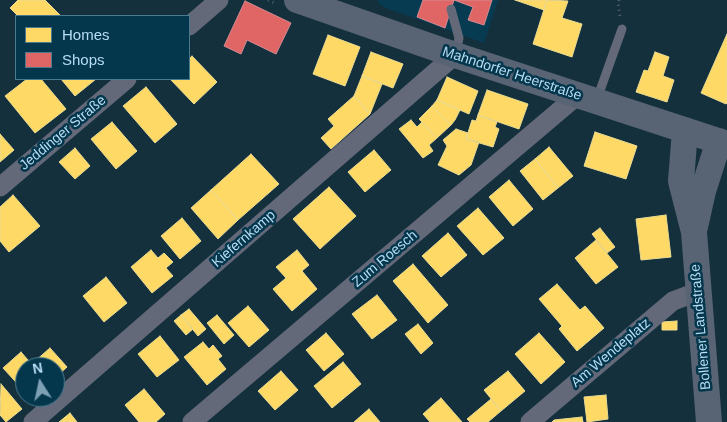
<!DOCTYPE html>
<html>
<head>
<meta charset="utf-8">
<style>
  body { margin:0 }
  #map { position:relative; width:727px; height:422px; overflow:hidden; background:#14303c; font-family:Arial,sans-serif }
  canvas { display:block }
  .legend { position:absolute; left:15px; top:15px; width:175px; height:65px; box-sizing:border-box; background:#04364c; border:1px solid #4b798f; margin:0; padding:6px 9px; list-style:none; font-size:15px; color:#b6ddf4 }
  .legend li { display:flex; align-items:center; gap:10px; height:25px }
  .legend b { width:25px; border:1px solid #4b798f }
  .north { position:absolute; left:15px; top:357px; width:50px; height:50px; box-sizing:border-box; background:#04364c; border:1px solid #4b798f; border-radius:50%; rotate:350deg; font-size:14px; font-weight:700; line-height:20px; text-align:center; color:#b6ddf4 }
  .north::after { content:''; display:block; margin:auto; width:18px; height:22px; background:#7da0b4; clip-path:polygon(50% 0,100% 100%,50% 72%,0 100%) }
</style>
</head>
<body>
<div id="map">
<canvas width="727" height="422"></canvas>
<ul class="legend">
<li><b style="height:14px;background:#ffd966"></b>Homes</li>
<li><b style="height:14px;background:#e06666"></b>Shops</li>
</ul>
<div class="north">N</div>
</div>
<script>
const c = document.querySelector('canvas').getContext('2d');
c.lineJoin = 'round';
function fill(path, color) {
  c.fillStyle = color;
  c.fill(path, 'evenodd');
}
function toPath(rows) {
  const path = new Path2D();
  for (const r of rows) {
    path.moveTo(r[0], r[1]);
    for (let i = 2; i < r.length; i += 2) path.lineTo(r[i], r[i + 1]);
  }
  return path;
}
function strokePath(path, color, width, dash) {
  c.strokeStyle = color;
  c.lineWidth = width;
  c.lineCap = dash ? 'butt' : 'round';
  c.setLineDash(dash || []);
  c.stroke(path);
}
function drawText(font, color, halo, rows, align = 'center') {
  c.font = font + ' Arial,sans-serif';
  c.lineWidth = 5;
  c.setLineDash([]);
  c.textBaseline = 'middle';
  c.strokeStyle = halo;
  c.fillStyle = color;
  for (const [text, x, y, turn = 0] of rows) {
    c.save();
    c.translate(x, y);
    c.rotate((+turn || 0) * Math.PI / 180);
    c.textAlign = isNaN(turn) ? turn : align;
    if (halo) c.strokeText(text, 0, 0);
    c.fillText(text, 0, 0);
    c.restore();
  }
}
fill(toPath([
  [378,0,498,0,484,43,386,8,379,4]
]), '#063b52');
const homes = toPath([
  [18,0,45,0,61,16,18,16,10,8,18,0],
  [515,0,547,0,544,10,515,0],
  [547,0,568,1,562,18,582,24,572,57,533,44,547,0],
  [727,34,727,103,726,104,701,93,727,34],
  [328,35,360,47,345,86,313,74,328,35],
  [371,52,403,64,393,88,362,76,371,52],
  [655,52,669,57,663,76,674,80,667,102,636,92,644,70,648,71,655,52],
  [192,56,217,82,194,104,170,79,189,79,189,59,192,56],
  [362,76,382,84,370,114,354,96,362,76],
  [447,77,478,91,469,114,437,100,447,77],
  [27,79,41,79,66,109,35,133,5,96,27,79],
  [61,79,96,79,75,96,61,79],
  [146,87,177,124,155,143,123,106,146,87],
  [487,90,528,104,519,129,478,115,487,90],
  [354,96,370,114,331,149,321,138,334,126,328,119,354,96],
  [437,100,460,110,455,120,451,125,432,106,437,100],
  [432,106,451,125,437,138,419,119,432,106],
  [478,115,497,122,495,127,499,129,493,147,466,139,472,120,476,121,478,115],
  [411,120,417,127,422,122,437,138,429,145,433,151,423,158,399,129,411,120],
  [112,122,137,151,116,169,91,139,112,122],
  [456,129,468,133,466,139,479,142,471,165,459,175,438,165,447,146,443,140,456,129],
  [595,132,637,146,626,179,584,166,595,132],
  [0,134,14,150,0,162,0,134],
  [549,147,573,176,558,188,535,159,549,147],
  [75,148,90,166,75,179,59,162,75,148],
  [374,150,391,170,365,192,348,172,374,150],
  [251,154,279,184,238,220,211,190,251,154],
  [535,159,558,188,543,200,520,171,535,159],
  [509,180,533,209,513,226,489,197,509,180],
  [329,187,356,216,320,249,293,219,329,187],
  [211,190,238,220,218,239,191,208,211,190],
  [13,195,40,226,9,252,0,241,0,207,13,195],
  [478,208,504,238,483,255,457,226,478,208],
  [666,215,671,257,641,260,636,219,666,215],
  [182,218,201,241,180,259,161,236,182,218],
  [600,228,615,247,607,253,592,234,600,228],
  [448,233,467,255,441,277,422,256,448,233],
  [596,240,618,267,596,284,575,258,596,240],
  [151,250,158,258,164,253,173,262,166,268,173,276,152,293,131,267,151,250],
  [297,250,309,265,302,271,317,289,292,311,273,289,286,278,276,267,297,250],
  [413,264,448,305,428,323,393,281,413,264],
  [106,277,127,303,104,322,83,296,106,277],
  [557,284,580,310,585,306,604,328,577,351,559,329,562,326,539,299,557,284],
  [377,295,397,320,372,339,352,314,377,295],
  [248,306,269,330,249,347,228,323,248,306],
  [189,309,206,329,198,336,181,315,189,309],
  [181,315,193,329,186,335,174,321,181,315],
  [217,315,234,335,224,344,207,323,217,315],
  [677,321,677,330,662,330,662,322,677,321],
  [418,324,433,343,421,354,405,334,418,324],
  [326,333,344,354,324,371,306,350,326,333],
  [539,333,565,362,541,384,515,354,539,333],
  [160,336,179,360,157,377,138,354,160,336],
  [203,342,209,349,213,345,222,356,218,359,226,369,207,385,184,357,203,342],
  [50,348,67,367,55,378,55,367,38,367,34,362,50,348],
  [21,352,34,367,25,367,25,392,3,368,21,352],
  [343,362,361,384,332,408,314,386,343,362],
  [281,371,298,390,275,410,258,391,281,371],
  [508,371,525,391,501,411,484,390,508,371],
  [1,384,22,409,6,422,0,415,1,384],
  [144,389,165,414,156,422,139,422,125,405,144,389],
  [606,395,608,419,587,422,584,397,606,395],
  [441,398,462,422,430,422,423,414,441,398],
  [491,399,501,411,488,422,470,422,467,419,491,399],
  [369,409,380,422,354,422,369,409],
  [70,413,77,422,59,422,70,413],
  [582,417,583,422,552,422,554,420,582,417]
]);
fill(homes, '#ffd966');
strokePath(homes, '#e9da91', 1);
const shops = toPath([
  [423,0,492,0,484,25,468,20,473,7,454,0,445,28,417,17,423,0],
  [245,1,291,23,276,54,247,40,241,54,224,46,245,1]
]);
fill(shops, '#e06666');
strokePath(shops, '#d38a91', 1);
strokePath(toPath([
  [268,0,277,4],
  [619,0,618,3,620,16]
]), '#586370', 3, [1, 4]);
strokePath(toPath([
  [451,9,459,38,456,52],
  [597,99,622,29]
]), '#646979', 9);
strokePath(toPath([
  [189,26,219,0],
  [0,187,127,79],
  [33,422,455,55],
  [192,422,578,95],
  [530,422,673,301,697,292]
]), '#646979', 19);
strokePath(toPath([
  [297,0,455,55,727,144],
  [685,130,681,181,694,232,709,422],
  [695,227,703,191,719,141]
]), '#586373', 26);
drawText('14px', '#b6ddf4', '#04364c', [
  ["Mahndorfer Heerstraße",512,74,18],
  ["Jeddinger Straße",63,133,-40],
  ["Kiefernkamp",244,239,-41],
  ["Zum Roesch",385,259,-40],
  ["Bollener Landstraße",701,327,-95],
  ["Am Wendeplatz",611,353,-40]
]);
</script>
</body>
</html>
